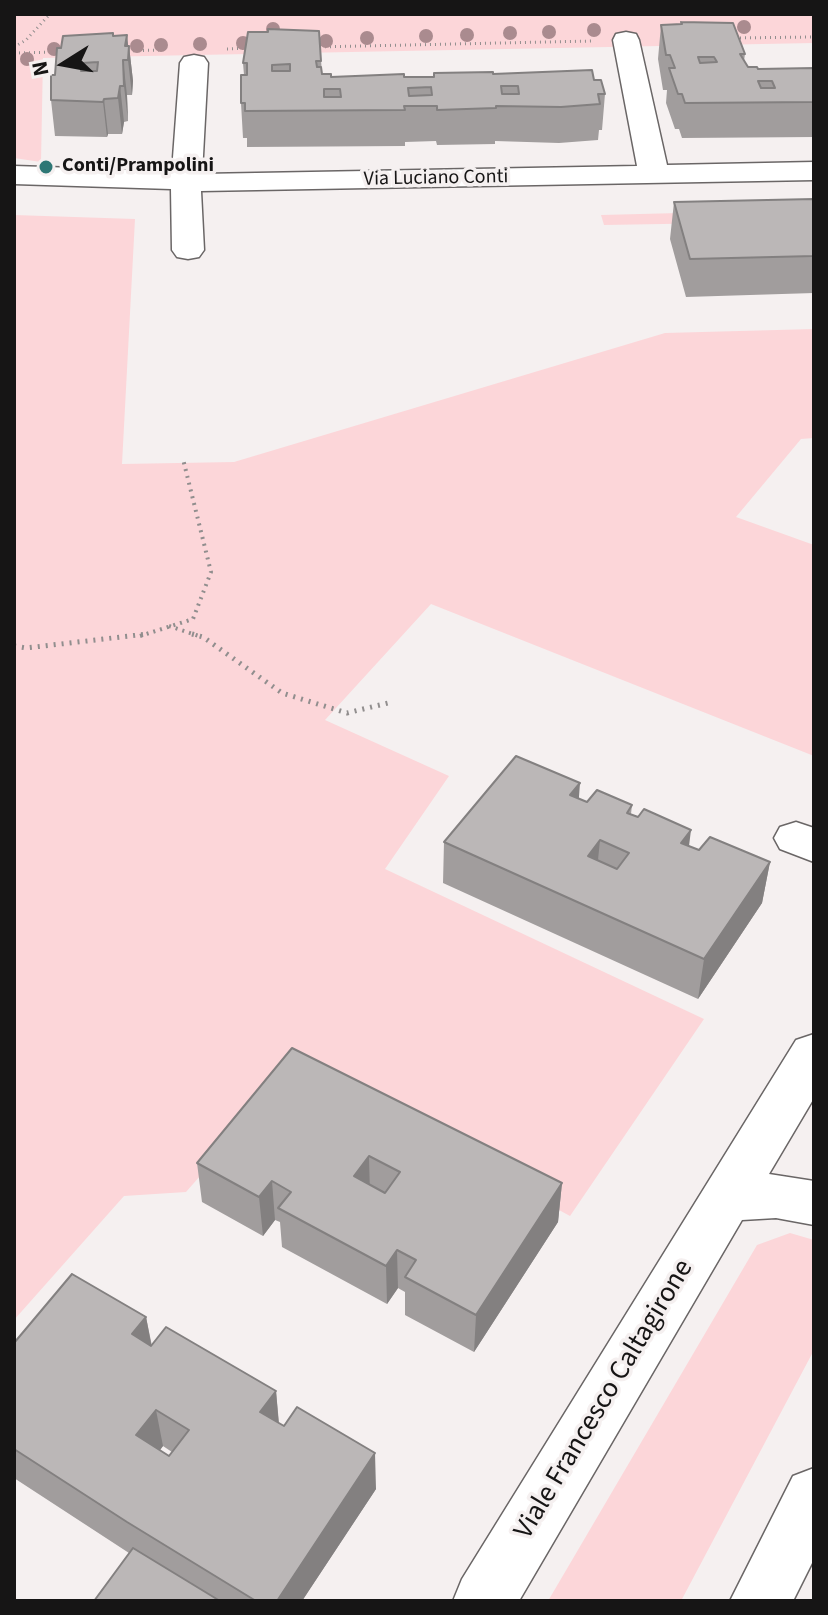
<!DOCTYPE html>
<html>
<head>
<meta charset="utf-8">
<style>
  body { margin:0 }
  #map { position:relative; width:828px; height:1615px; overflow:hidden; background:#f5f0f0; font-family:"Source Sans 3",sans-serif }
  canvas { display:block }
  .frame { position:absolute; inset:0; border:16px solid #161515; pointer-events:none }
  .north { position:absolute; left:24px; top:24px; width:80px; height:80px; -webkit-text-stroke:6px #f5f0f0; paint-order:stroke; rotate:259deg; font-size:22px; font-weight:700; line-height:32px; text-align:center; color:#161515 }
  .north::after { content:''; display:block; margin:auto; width:28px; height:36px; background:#161515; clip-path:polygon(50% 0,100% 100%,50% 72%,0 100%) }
</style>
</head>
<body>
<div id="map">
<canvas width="828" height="1615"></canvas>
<div class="frame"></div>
<div class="north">N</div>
</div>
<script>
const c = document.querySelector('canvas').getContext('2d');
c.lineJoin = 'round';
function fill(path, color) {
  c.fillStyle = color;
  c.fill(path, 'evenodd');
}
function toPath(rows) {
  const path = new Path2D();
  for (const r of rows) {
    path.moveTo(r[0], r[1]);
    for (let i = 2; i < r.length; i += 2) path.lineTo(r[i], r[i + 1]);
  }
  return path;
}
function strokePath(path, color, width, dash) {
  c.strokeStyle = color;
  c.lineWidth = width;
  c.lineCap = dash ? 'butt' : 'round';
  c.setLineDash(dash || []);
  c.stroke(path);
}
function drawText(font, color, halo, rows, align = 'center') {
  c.font = font + ' "Source Sans 3",sans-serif';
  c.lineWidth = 7;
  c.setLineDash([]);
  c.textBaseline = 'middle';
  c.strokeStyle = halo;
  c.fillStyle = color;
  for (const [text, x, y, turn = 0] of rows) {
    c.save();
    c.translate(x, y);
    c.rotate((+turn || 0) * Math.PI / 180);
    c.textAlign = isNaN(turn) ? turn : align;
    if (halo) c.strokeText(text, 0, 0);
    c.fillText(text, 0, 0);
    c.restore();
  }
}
fill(toPath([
  [14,14,814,14,814,43,43,58,41,162,14,158],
  [719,212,722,223,604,225,601,215],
  [14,215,135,219,122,464,234,462,665,333,814,329,814,438,801,439,736,517,814,545,814,756,431,604,325,720,449,776,385,869,704,1019,570,1216,296,1067,186,1192,124,1196,14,1320],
  [790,1233,814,1240,814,1350,681,1601,548,1601,757,1245]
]), '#fcd6d9');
const minor = toPath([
  [626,32,636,34,639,40,667,165,814,162,814,180,201,191,204,250,199,257,188,259,177,257,172,250,171,189,14,184,14,166,172,171,180,63,184,57,194,55,204,57,208,63,202,174,637,166,613,40,616,34,626,32],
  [796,822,814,828,814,862,780,849,774,838,780,827,796,822],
  [814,1034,814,1098,769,1174,814,1181,814,1225,776,1218,742,1220,519,1601,453,1601,462,1579,796,1040,814,1034],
  [814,1468,814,1559,793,1601,730,1601,793,1476,814,1468]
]);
strokePath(minor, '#6a6666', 3);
strokePath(toPath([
  [735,38,814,37],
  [14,47,26,40,50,14],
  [315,47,593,41],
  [227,49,249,48],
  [123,51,161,50],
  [14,53,61,52]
]), '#918e8e', 3, [1, 4]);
strokePath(toPath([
  [169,626,199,636],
  [140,636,193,619,211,572,183,459]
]), '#918e8e', 4, [2, 5]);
strokePath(toPath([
  [192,634,203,637,282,693,347,713,392,702],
  [14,646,26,648,147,634]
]), '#918e8e', 5, [2, 6]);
fill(minor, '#fff');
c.fillStyle = '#aa8b8f';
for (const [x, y] of [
  [744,27],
  [273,29],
  [594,30],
  [549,32],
  [510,33],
  [467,35],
  [426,36],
  [367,38],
  [326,41],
  [243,43],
  [200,44],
  [161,45],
  [137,46],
  [54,49],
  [27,59]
]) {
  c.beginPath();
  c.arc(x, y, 7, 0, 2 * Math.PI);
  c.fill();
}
fill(toPath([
  [681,22,745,54,744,61,748,67,758,69,814,102,814,137,682,138,679,129,675,129,666,103,667,90,663,90,658,59,661,25,681,24],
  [319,31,322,74,331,77,404,77,493,74,594,80,605,94,602,130,599,130,598,140,559,143,495,141,495,144,437,145,436,141,405,142,405,146,247,147,247,138,243,138,241,103,244,75,243,63],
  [127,35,128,46,129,46,133,81,132,95,127,95,128,121,124,122,122,134,108,134,107,137,55,136,51,100,61,48,113,36],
  [814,199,814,293,686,297,670,239,674,202],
  [579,799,587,802,632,805,631,814,689,846,699,850,770,862,762,903,698,999,443,883,444,842],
  [292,1048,562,1183,558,1222,474,1352,405,1315,405,1292,398,1288,387,1304,282,1247,280,1222,275,1220,263,1236,202,1202,197,1163],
  [146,1317,152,1346,276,1391,279,1423,376,1489,302,1601,94,1601,129,1553,14,1478,14,1343],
  [163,1446,172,1452,169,1456,160,1450]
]), '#a19d9d');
fill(toPath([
  [127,35,129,54,129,46,133,81,132,95,128,60,125,46],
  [123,60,127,95,128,121,124,86],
  [120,86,124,122,122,134,118,98],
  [104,99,108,134,107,137,103,102],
  [580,783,577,824,570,795],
  [691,830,686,870,681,843],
  [600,840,596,880,588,856],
  [770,862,762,903,698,999,704,959],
  [369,1156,370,1195,354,1176],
  [272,1181,275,1220,263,1236,259,1197],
  [562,1183,558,1222,474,1352,476,1315],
  [397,1250,398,1288,387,1304,386,1266],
  [146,1317,153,1354,132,1334],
  [276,1391,279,1427,260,1412],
  [156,1410,163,1446,144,1471,136,1435],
  [375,1453,376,1489,302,1601,277,1601]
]), '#838080');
const building = toPath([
  [681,22,733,23,745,54,740,54,748,67,757,67,758,69,814,68,814,102,685,103,682,94,678,94,669,68,675,68,670,55,666,55,661,25,682,24,681,22],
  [698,57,714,57,717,62,700,63,698,57],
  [758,81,772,81,775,88,761,88,758,81],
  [268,29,319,31,321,61,316,61,317,67,321,67,322,74,331,74,331,77,404,74,404,77,434,77,434,73,493,72,493,74,592,70,594,80,601,80,605,94,598,94,600,104,561,107,496,106,496,108,437,110,437,106,404,106,405,110,245,111,245,103,241,103,241,75,247,75,247,63,243,63,248,32,268,32,268,29],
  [290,64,290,71,272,71,272,65,290,64],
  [501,86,518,86,519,94,502,94,501,86],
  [431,87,432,95,409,96,408,88,431,87],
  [324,89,340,89,341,97,324,97,324,89],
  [113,33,113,36,127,35,125,46,129,46,128,60,123,60,124,86,120,86,118,98,104,99,103,102,51,100,51,75,55,75,57,48,61,48,63,36,113,33],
  [98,62,97,71,81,71,82,63,98,62],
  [814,199,814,256,690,259,674,202,814,199],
  [516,756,580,783,570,795,587,802,597,790,632,805,627,813,638,817,644,809,691,830,681,843,699,850,710,837,770,862,704,959,444,842,516,756],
  [600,840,629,853,617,869,588,856,600,840],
  [292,1048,562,1183,476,1315,405,1277,416,1260,397,1250,386,1266,278,1208,291,1192,272,1181,259,1197,197,1163,292,1048],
  [369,1156,400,1172,385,1193,354,1176,369,1156],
  [72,1274,146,1317,132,1334,151,1346,166,1327,276,1391,260,1412,284,1426,297,1407,375,1453,277,1601,256,1601,127,1522,14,1449,14,1343,72,1274],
  [156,1410,189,1430,169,1456,136,1435,156,1410],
  [133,1548,220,1601,94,1601,133,1548]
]);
fill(building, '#bbb7b7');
strokePath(building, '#838080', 2);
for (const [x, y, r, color] of [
  [46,167,8,"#2e7775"]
]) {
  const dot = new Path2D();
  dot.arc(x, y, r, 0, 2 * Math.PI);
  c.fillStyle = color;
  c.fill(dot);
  strokePath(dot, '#f5f0f0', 3);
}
drawText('bold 20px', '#161515', '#f5f0f0', [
  ["Conti/Prampolini",62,167]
], 'left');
drawText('20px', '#161515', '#f5f0f0', [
  ["Via Luciano Conti",436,179,-1]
]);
drawText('28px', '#161515', '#f5f0f0', [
  ["Viale Francesco Caltagirone",605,1400,-59]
]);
</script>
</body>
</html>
